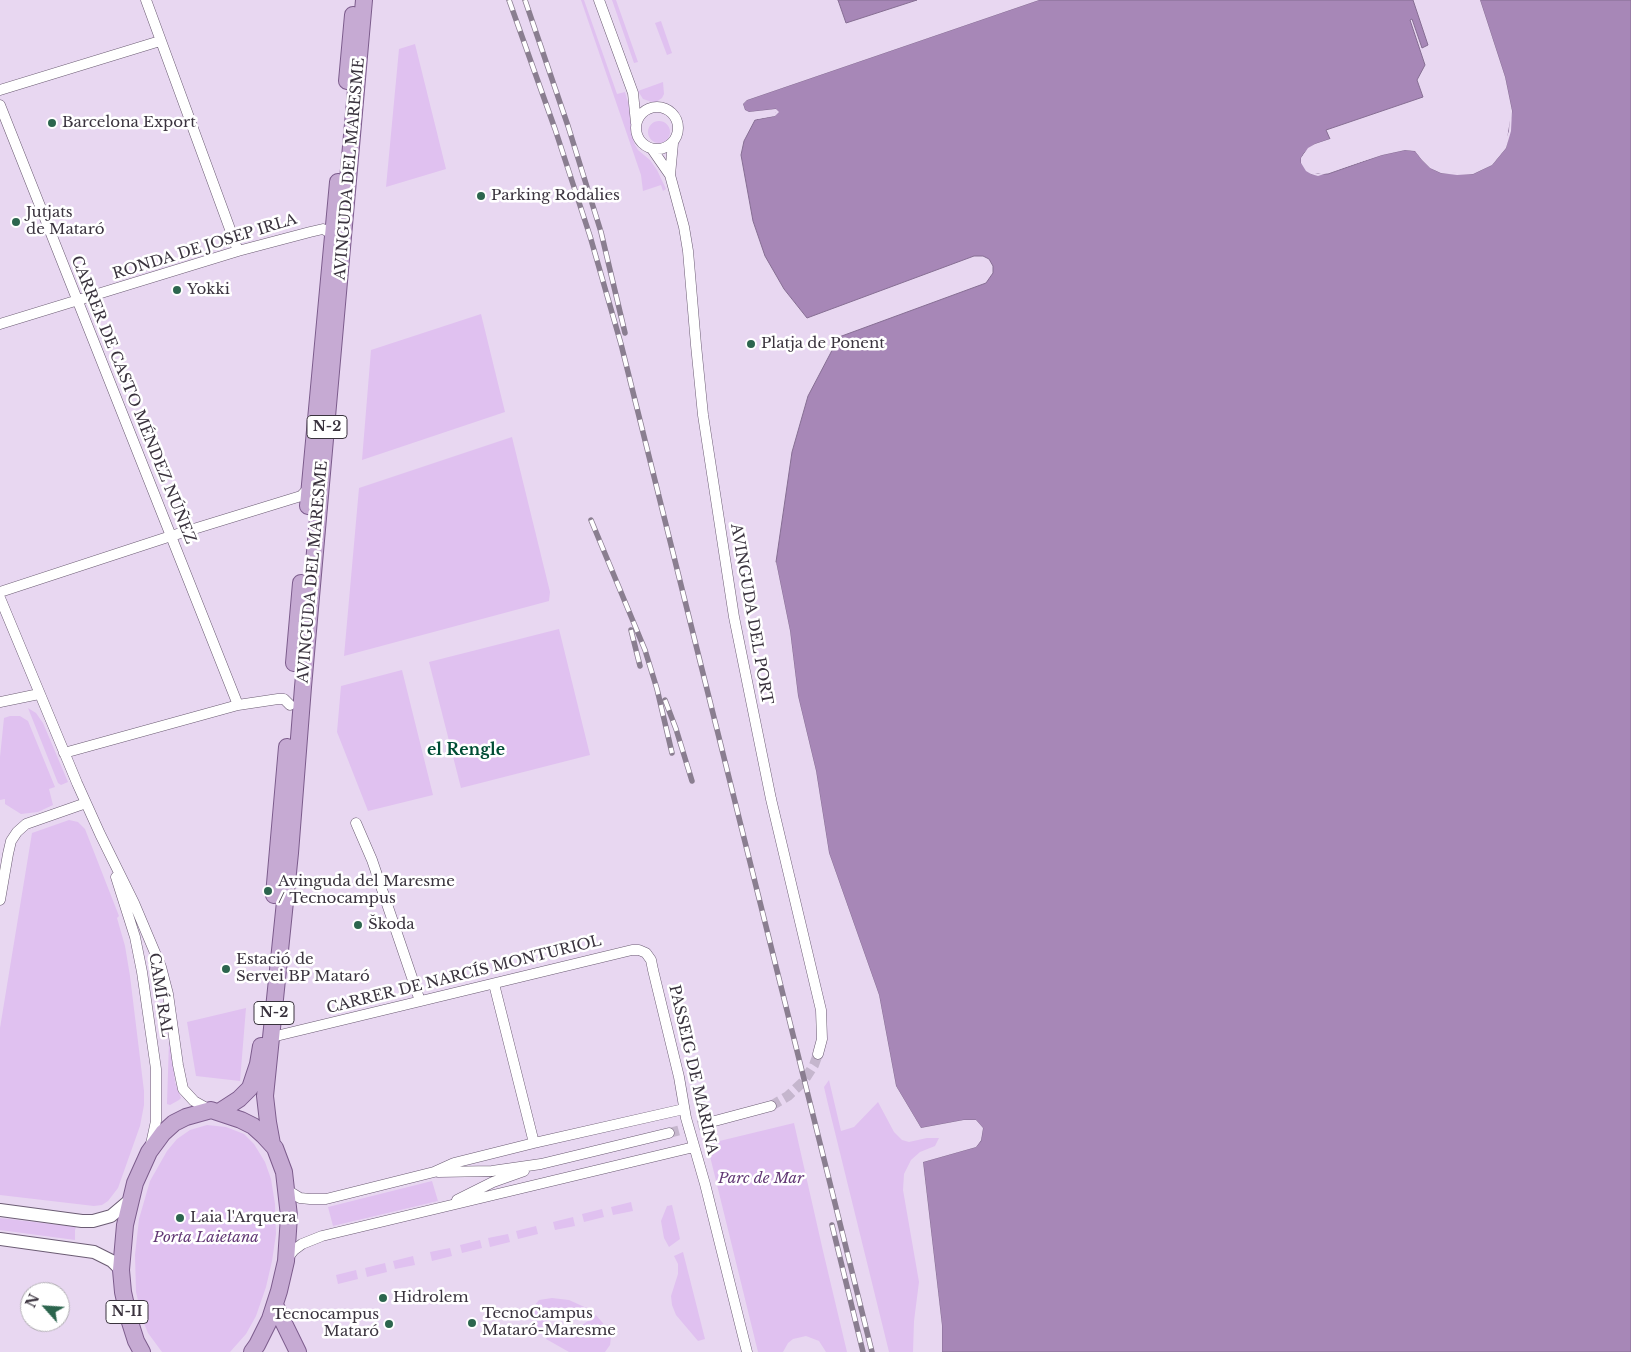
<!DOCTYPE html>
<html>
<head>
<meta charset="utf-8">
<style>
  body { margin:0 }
  #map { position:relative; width:1631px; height:1352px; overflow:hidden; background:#e8d7f1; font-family:"Libre Baskerville",serif }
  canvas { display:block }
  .north { position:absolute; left:20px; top:1282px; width:50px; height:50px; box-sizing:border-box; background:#fff; border:1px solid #b0adb2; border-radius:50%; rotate:296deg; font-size:14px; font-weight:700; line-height:20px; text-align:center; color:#3a333e }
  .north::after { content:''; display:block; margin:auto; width:18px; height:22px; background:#2c654e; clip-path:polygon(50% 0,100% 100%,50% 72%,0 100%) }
</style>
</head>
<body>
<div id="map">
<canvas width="1631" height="1352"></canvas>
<div class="north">N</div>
</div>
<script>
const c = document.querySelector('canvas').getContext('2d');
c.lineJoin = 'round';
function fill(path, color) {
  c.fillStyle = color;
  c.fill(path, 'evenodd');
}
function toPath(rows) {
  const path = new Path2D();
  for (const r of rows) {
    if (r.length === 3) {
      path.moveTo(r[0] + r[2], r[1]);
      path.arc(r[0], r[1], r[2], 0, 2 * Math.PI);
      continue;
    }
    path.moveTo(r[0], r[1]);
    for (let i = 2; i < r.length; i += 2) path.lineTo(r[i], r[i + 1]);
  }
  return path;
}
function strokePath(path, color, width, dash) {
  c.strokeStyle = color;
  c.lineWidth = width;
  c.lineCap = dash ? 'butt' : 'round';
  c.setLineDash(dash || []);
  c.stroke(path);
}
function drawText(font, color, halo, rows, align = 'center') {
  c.font = font + ' "Libre Baskerville",serif';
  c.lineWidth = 5;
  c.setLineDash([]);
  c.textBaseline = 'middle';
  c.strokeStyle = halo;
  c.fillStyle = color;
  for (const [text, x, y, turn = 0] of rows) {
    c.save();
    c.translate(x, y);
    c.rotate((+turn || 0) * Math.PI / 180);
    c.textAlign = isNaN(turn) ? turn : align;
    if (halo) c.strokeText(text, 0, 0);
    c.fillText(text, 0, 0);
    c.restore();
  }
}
fill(toPath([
  [581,0,584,0,617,94,625,92,630,109,634,143,638,150,650,160,657,170,666,189,663,191,661,185,643,191,641,175],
  [612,0,616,0,638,62,634,63],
  [661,21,672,53,667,55,655,23],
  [415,44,446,169,386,187,399,49],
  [663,82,664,94,662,98,656,102,652,102,643,99,638,91],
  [659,132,11],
  [481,314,505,412,362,460,371,350],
  [512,437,550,592,549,601,344,656,359,488],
  [559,629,590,755,461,788,429,662],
  [402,670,433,795,368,811,337,732,341,686],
  [28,708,36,713,43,723,68,782,61,785,58,783],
  [10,716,20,716,28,721,55,787,49,789,53,805,38,812,21,814,5,804,5,799,0,800,0,757,4,718],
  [69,820,78,822,85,829,119,916,117,918,125,946,130,976,144,1091,144,1105,140,1126,118,1188,108,1201,102,1205,94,1206,0,1195,0,1028,32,833],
  [246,1008,240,1081,196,1076,187,1022],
  [169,1041,171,1042,175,1082,181,1098,179,1100,170,1105,167,1104],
  [829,1080,841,1131,854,1127,878,1102,894,1132,902,1140,909,1142,927,1138,939,1138,935,1146,920,1152,911,1160,904,1174,903,1190,919,1282,914,1321,913,1352,889,1352,827,1100,824,1087],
  [794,1123,823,1251,847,1352,826,1352,819,1341,806,1336,793,1339,788,1343,783,1352,758,1352,707,1144],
  [207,1125,226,1127,244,1134,254,1144,265,1162,271,1179,275,1204,276,1234,272,1261,266,1287,256,1316,246,1334,230,1352,162,1352,148,1333,143,1321,136,1292,135,1255,139,1219,150,1181,167,1151,177,1139,190,1130],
  [432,1181,438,1201,333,1226,328,1207],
  [631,1202,633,1211,613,1215,611,1207],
  [672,1205,680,1239,669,1247,664,1238,661,1221,667,1206],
  [602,1209,604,1217,584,1222,582,1214],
  [573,1217,575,1226,555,1230,553,1222],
  [0,1218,76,1227,75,1230,75,1240,0,1230],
  [536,1226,538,1234,518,1239,516,1231],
  [508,1234,510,1242,490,1247,488,1238],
  [480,1240,482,1248,462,1253,460,1245],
  [450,1248,452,1256,432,1261,430,1252],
  [683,1252,705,1339,698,1341,676,1315,672,1305,671,1296,678,1274,678,1264,674,1256],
  [413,1256,415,1265,395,1269,393,1261],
  [385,1263,387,1272,367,1277,365,1268],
  [356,1270,358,1279,338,1284,336,1275],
  [552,1298,569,1300,589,1309,587,1312,548,1321,539,1331,532,1319,532,1308,539,1300],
  [596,1315,607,1328,611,1337,610,1345,605,1352,569,1352,546,1339,549,1333,553,1330,557,1329,570,1332,574,1331]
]), '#e0c1f0');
const water = toPath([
  [838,0,917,0,846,23,838,0],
  [1039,0,1413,0,1428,45,1422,48,1412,19,1410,20,1425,65,1417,80,1423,97,1326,130,1330,139,1315,144,1304,153,1301,158,1301,163,1311,174,1328,174,1382,155,1405,150,1415,151,1422,160,1430,168,1441,173,1473,174,1492,165,1506,148,1512,111,1505,77,1480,0,1631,0,1631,1352,942,1352,942,1326,923,1162,976,1147,981,1141,983,1128,976,1120,964,1120,921,1128,896,1086,879,995,829,853,816,771,798,696,790,631,776,562,792,452,808,396,839,337,986,283,993,273,993,266,989,259,983,256,974,256,807,318,784,289,765,256,753,221,741,155,744,141,755,120,775,116,776,109,749,112,745,110,743,104,747,100,1039,0]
]);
fill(water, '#a787b7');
strokePath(water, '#866e93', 1);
fill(toPath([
  [1031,0,1039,0,747,100,743,104,745,110,749,112,776,109,779,112,775,116,752,120,754,117,776,112,749,114,743,111,741,103,747,98],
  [1478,0,1480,0,1505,77,1512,111,1511,131,1506,148,1492,165,1473,174,1457,175,1441,173,1430,168,1422,160,1415,151,1405,150,1382,155,1318,176,1311,174,1306,171,1301,163,1301,158,1308,148,1315,144,1330,139,1331,142,1316,146,1309,150,1306,154,1304,162,1312,172,1318,174,1327,171,1382,153,1405,148,1416,149,1423,159,1432,166,1441,170,1457,173,1473,171,1490,163,1503,147,1509,131,1510,111,1503,77],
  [776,562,790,631,798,696,816,771,829,853,879,995,896,1086,921,1128,964,1120,976,1120,983,1128,981,1140,976,1147,923,1162,942,1326,942,1352,939,1352,939,1326,920,1162,922,1160,974,1145,979,1139,981,1129,975,1123,965,1122,920,1130,894,1087,877,996,827,853,814,771,796,696,787,631,773,564]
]), '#e8d7f1');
strokePath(toPath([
  [771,1106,788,1096,803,1082,814,1065,818,1054],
  [669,1133,711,1122]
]), '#c5b6cd', 10, [10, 5]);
const minor = toPath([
  [146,0,238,251],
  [599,0,633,93,636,123],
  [0,90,160,41],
  [0,105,238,705],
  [657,128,21],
  [652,149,670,175,684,227,688,251,696,345,703,415,734,617,771,799,821,1010,822,1039,818,1054],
  [670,175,673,143],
  [0,324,238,251,310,232,323,229,332,234],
  [0,592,171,536,301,496,309,488],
  [0,598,77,783,100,834,134,903,161,967,168,994,178,1065,183,1089,194,1101,210,1110],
  [0,702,39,694],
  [64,753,238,705,278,699,284,699,290,705],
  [356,823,372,860,420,1001],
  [116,877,135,937,142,972,156,1069,156,1121,151,1144],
  [0,900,8,854,11,841,17,832,26,824,86,803],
  [494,984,534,1143],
  [272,1037,632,950,639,950,646,953,651,960,653,970,679,1077,686,1118,705,1184,747,1352],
  [711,1122,771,1106],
  [438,1172,492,1171,541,1164,669,1133],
  [287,1190,300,1198,310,1199,326,1199,434,1172,454,1163,534,1143,684,1109],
  [457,1200,493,1182,524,1171],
  [286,1260,294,1250,302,1244,322,1236,694,1147]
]);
const tertiary = toPath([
  [0,1210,82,1221,93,1221,111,1216,130,1200],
  [0,1239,94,1252,112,1261,121,1270]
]);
const primary = toPath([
  [347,81,353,15],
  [308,506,338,182],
  [294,663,301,583],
  [274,895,287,747],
  [219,1112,239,1099,250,1088,258,1064,261,1046],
  [272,1144,268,1122,265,1096,290,853,303,687,364,0],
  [275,1305,298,1352],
  [142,1352,136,1341,129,1319,123,1292,121,1270,125,1225,135,1183,149,1152,163,1133,174,1123,186,1117,211,1110,241,1120,253,1126,263,1135,275,1148,284,1172,289,1216,286,1261,279,1291,270,1319,257,1345,252,1352]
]);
strokePath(minor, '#6b5c73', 11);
strokePath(tertiary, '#6b5c73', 14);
strokePath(primary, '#7c5c8c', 18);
strokePath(minor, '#fff', 10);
strokePath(tertiary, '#fff', 12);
strokePath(primary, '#c6aad3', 16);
const rail = toPath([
  [509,0,555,129,590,236,621,344,872,1352],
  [525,0,568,126,601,232,625,333],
  [591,520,645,650,657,689,672,753],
  [631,630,640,666],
  [665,700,676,729,692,781],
  [832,1225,863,1352]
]);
strokePath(rail, '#8a7e90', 5.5);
strokePath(rail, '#fff', 4, [11]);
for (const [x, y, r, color] of [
  [52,123,5,"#2c654e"],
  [481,196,5,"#2c654e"],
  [16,222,5,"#2c654e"],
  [177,290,5,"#2c654e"],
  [751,344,5,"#2c654e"],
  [268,891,5,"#2c654e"],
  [358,925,5,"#2c654e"],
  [226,969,5,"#2c654e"],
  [180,1218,5,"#2c654e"],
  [383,1298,5,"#2c654e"],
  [472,1323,5,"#2c654e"],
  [389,1324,5,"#2c654e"]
]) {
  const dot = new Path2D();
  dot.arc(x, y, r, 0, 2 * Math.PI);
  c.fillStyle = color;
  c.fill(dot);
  strokePath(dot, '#fff', 2);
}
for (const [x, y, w] of [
  [327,427,40],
  [274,1013,40],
  [127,1312,42]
]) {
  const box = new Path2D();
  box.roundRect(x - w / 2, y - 11.5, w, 23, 4);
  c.fillStyle = '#fff';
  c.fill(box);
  strokePath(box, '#3a333e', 1);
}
drawText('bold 14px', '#3a333e', null, [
  ["N-2",327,427],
  ["N-2",274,1013],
  ["N-II",127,1312]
]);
drawText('15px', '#3a333e', '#fff', [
  ["Barcelona Export",62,123],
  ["Parking Rodalies",491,196],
  ["Jutjats",26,213],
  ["de Mataró",26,230],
  ["Yokki",187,290],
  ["Platja de Ponent",761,344],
  ["Avinguda del Maresme",278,882],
  ["/ Tecnocampus",278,899],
  ["Škoda",368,925],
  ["Estació de",236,960],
  ["Servei BP Mataró",236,977],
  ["Laia l'Arquera",190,1218],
  ["Hidrolem",393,1298],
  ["TecnoCampus",482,1314],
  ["Mataró-Maresme",482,1331],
  ["Tecnocampus",379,1315,"right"],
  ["Mataró",379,1332,"right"]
], 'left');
drawText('15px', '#3a333e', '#fff', [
  ["AVINGUDA DEL MARESME",350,169,-85],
  ["RONDA DE JOSEP IRLA",205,247,-17],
  ["CARRER DE CASTO MÉNDEZ NÚÑEZ",133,400,68],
  ["AVINGUDA DEL MARESME",313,572,-85],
  ["AVINGUDA DEL PORT",751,614,80],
  ["CARRER DE NARCÍS MONTURIOL",464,975,-14],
  ["CAMÍ RAL",160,995,81],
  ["PASSEIG DE MARINA",693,1070,77]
]);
drawText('italic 15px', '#623875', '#fff', [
  ["Parc de Mar",761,1179],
  ["Porta Laietana",206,1238]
]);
drawText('bold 16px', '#004d35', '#fff', [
  ["el Rengle",466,750]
]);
</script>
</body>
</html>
